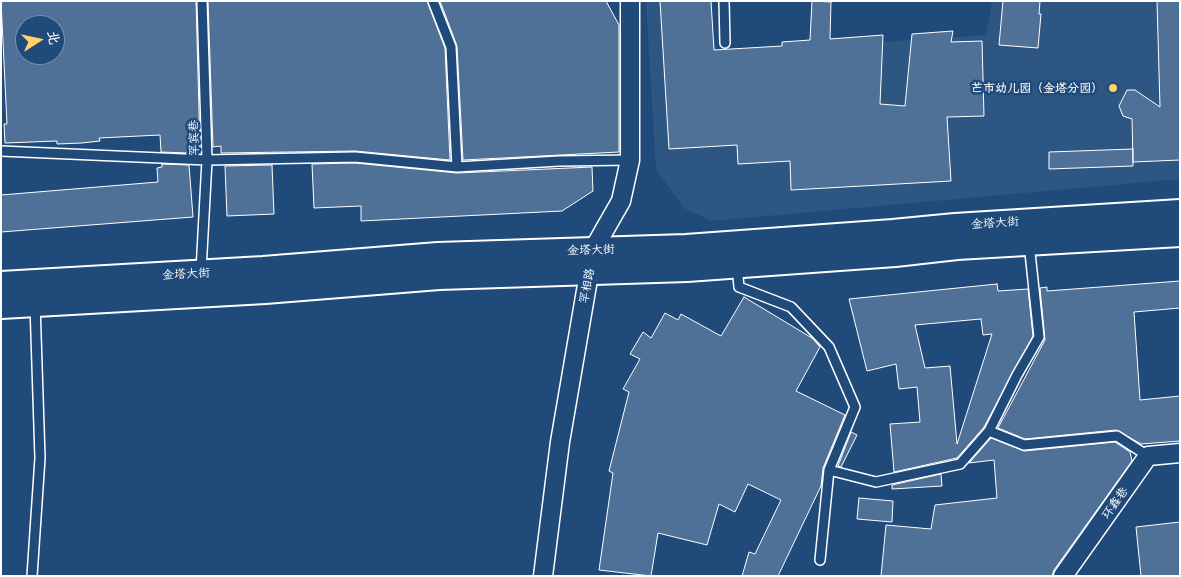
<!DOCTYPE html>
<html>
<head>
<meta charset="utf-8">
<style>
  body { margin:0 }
  #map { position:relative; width:1181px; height:577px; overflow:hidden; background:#1f4a7a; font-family:Mali,"LXGW WenKai TC",sans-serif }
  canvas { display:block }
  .frame { position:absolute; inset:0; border:2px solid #fff; pointer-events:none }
  .north { position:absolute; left:15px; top:15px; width:50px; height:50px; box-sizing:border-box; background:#1f4a7a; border:1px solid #7992af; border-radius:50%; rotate:80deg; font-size:14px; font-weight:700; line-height:20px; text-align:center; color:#fff }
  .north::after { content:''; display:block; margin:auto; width:18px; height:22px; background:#ffd166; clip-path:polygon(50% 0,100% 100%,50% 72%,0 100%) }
</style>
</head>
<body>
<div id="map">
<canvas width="1181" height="577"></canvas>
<div class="frame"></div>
<div class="north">北</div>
</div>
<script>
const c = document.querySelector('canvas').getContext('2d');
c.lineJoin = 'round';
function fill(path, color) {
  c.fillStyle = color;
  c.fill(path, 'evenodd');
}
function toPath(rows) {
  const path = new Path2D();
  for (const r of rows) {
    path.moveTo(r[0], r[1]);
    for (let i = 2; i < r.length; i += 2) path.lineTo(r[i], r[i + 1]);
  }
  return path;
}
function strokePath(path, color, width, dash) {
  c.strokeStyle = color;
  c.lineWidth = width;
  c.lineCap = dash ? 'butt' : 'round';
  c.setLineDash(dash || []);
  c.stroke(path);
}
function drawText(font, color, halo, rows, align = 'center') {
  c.font = font + ' Mali,"LXGW WenKai TC",sans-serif';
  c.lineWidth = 5;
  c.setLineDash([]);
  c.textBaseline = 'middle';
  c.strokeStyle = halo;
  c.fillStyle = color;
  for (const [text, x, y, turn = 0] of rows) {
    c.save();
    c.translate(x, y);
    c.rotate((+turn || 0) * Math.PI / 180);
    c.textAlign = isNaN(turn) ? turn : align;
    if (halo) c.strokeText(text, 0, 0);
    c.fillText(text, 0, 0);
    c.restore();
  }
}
fill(toPath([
  [646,1,708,1,717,53,986,35,992,1,1180,1,1180,179,711,221,684,208,656,170]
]), '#2e5683');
const building = toPath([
  [1,1,196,1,200,148,188,148,188,153,161,152,160,135,99,138,100,141,82,143,57,144,57,141,5,143,4,124,7,124,1,1],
  [25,25,55,25,55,55,25,55,25,25],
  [208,1,427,1,445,48,450,160,355,151,221,153,221,146,213,147,208,1],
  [440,1,606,1,619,25,619,152,463,160,457,46,440,1],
  [660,1,711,1,714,50,782,46,782,42,810,40,812,1,831,2,830,39,883,35,880,104,905,106,912,34,953,31,951,42,982,41,984,116,947,117,951,181,791,190,790,161,738,164,737,145,669,149,660,1],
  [1003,1,1040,1,1039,14,1041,14,1038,48,999,45,1003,1],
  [1157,1,1180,1,1180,160,1133,162,1132,119,1123,116,1119,106,1127,90,1135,90,1160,107,1157,1],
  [1133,149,1133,166,1049,169,1049,152,1133,149],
  [355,163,457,173,592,167,593,191,562,211,361,221,361,206,314,208,312,164,355,163],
  [162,164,189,165,193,217,1,232,1,195,158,182,157,168,162,167,162,164],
  [272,165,274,214,227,216,225,166,272,165],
  [1180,281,1180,308,1134,312,1140,400,1180,396,1180,441,1141,444,1116,430,1025,439,998,428,1045,340,1040,288,1047,287,1047,291,1180,281],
  [997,284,998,291,1028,289,1033,336,984,427,957,458,894,472,890,424,920,422,917,387,899,389,896,364,867,371,849,299,997,284],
  [981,319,983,335,992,334,957,444,950,366,925,368,915,325,981,319],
  [744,297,812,338,820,347,796,391,845,415,823,468,821,486,778,576,742,576,749,552,755,554,781,500,748,484,735,512,719,504,707,545,658,533,651,576,599,570,613,473,609,471,629,392,623,389,640,359,630,354,643,332,651,338,665,313,678,320,681,314,721,336,744,297],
  [851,432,857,435,841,467,838,466,851,432],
  [991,438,1024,451,1115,442,1130,452,1132,461,1054,570,1052,576,881,576,886,525,931,529,935,505,997,498,994,460,969,463,991,438],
  [941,474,942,486,892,489,892,485,941,474],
  [859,498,893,501,892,522,857,519,859,498],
  [1180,522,1180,576,1141,576,1136,527,1180,522]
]);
fill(building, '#507197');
strokePath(building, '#fff', 1);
const service = toPath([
  [433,1,451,47,457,167],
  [724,1,725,43],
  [1,151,207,160,355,157,457,167,559,161,630,160],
  [737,266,739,287,791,307,829,347,855,407,829,470,820,560],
  [201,271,207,160,202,1],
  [989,431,1024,445,1117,436,1148,456],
  [829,470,876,482,960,464,989,431,1017,375,1039,337,1029,243],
  [32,576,40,458,35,304]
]);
const minor = toPath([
  [543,576,560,442,593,250,621,201,630,160,630,1],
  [1063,576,1148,456,1180,453]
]);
const secondary = toPath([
  [1,284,263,269,438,255,686,247,893,232,955,226,1180,212],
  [1,306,265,291,439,277,687,269,895,254,957,247,1180,234]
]);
strokePath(service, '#fff', 12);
strokePath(minor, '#fff', 21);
strokePath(secondary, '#fff', 28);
strokePath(service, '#1f4a7a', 9);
strokePath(minor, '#1f4a7a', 18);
strokePath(secondary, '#1f4a7a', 24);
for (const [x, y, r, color] of [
  [1113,88,5,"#ffd166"]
]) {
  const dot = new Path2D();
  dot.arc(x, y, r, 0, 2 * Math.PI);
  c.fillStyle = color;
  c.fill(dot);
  strokePath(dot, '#1f4a7a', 2);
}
drawText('bold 12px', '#fff', '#1f4a7a', [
  ["芒市幼儿园（金塔分园）",1103,88]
], 'right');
drawText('12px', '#fff', '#1f4a7a', [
  ["罕宾巷",194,138,-92],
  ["金塔大街",995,223,-4],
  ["金塔大街",591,250,-2],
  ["金塔大街",186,274,-3],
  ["罕相路",587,286,-80],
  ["环鑫巷",1115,503,-55]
]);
</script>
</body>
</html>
